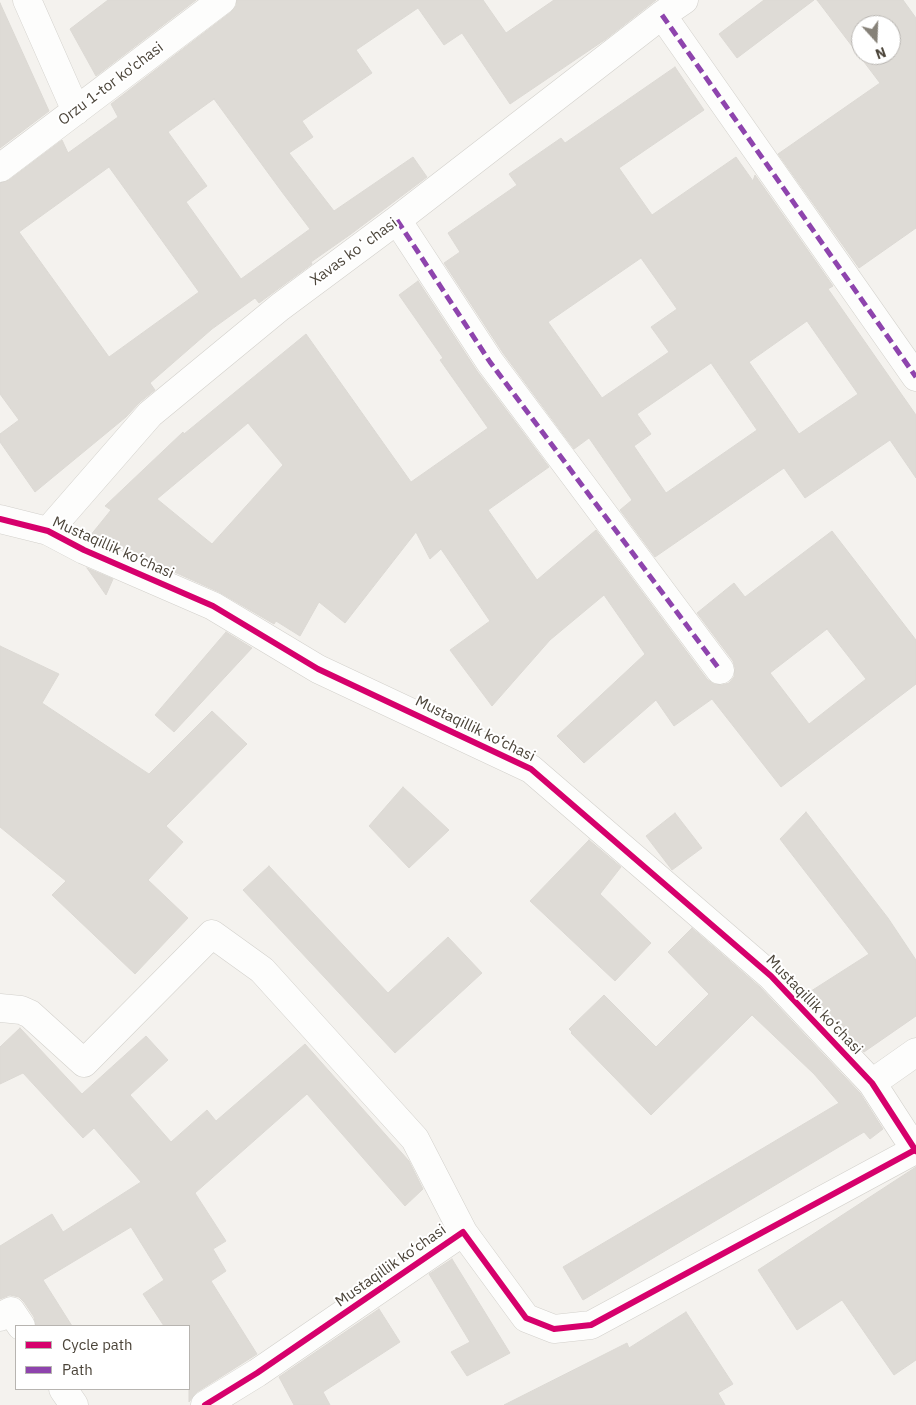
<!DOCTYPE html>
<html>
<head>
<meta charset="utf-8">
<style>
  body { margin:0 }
  #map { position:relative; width:916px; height:1405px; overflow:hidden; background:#f4f2ee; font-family:"IBM Plex Sans",sans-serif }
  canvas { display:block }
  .legend { position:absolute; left:15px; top:1325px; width:175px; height:65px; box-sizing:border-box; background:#fff; border:1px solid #b7b4b0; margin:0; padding:6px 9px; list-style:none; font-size:15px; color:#4b4439 }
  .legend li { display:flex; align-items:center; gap:10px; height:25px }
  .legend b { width:25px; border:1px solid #b7b4b0 }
  .north { position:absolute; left:851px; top:15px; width:50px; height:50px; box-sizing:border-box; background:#fff; border:1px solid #b7b4b0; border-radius:50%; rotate:160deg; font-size:14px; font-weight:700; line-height:20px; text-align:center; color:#4b4439 }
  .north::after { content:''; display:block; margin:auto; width:18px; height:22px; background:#868178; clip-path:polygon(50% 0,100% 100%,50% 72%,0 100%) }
</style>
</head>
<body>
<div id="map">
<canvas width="916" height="1405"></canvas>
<ul class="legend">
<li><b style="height:6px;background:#d6006c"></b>Cycle path</li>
<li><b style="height:6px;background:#8e44ad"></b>Path</li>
</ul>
<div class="north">N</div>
</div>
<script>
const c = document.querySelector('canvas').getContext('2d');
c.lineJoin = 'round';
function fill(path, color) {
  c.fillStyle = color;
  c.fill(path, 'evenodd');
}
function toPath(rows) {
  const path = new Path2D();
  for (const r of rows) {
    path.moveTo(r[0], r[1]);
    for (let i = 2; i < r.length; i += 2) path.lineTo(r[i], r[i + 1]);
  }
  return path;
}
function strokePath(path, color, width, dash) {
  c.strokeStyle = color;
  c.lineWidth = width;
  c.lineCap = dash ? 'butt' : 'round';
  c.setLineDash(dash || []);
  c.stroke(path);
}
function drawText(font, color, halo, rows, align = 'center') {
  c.font = font + ' "IBM Plex Sans",sans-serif';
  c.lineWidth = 4;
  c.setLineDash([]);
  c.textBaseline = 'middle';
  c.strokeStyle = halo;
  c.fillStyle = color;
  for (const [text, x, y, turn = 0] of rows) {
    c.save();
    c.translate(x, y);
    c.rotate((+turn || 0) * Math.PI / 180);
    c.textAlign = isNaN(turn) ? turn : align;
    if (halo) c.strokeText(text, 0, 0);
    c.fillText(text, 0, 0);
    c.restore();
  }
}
const building = toPath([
  [108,0,196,0,96,76,70,29,108,0],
  [237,0,483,0,506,33,554,0,656,0,606,39,510,104,462,33,444,45,418,8,356,50,372,73,302,121,313,137,289,153,334,211,413,157,427,177,351,234,311,262,312,264,259,303,255,298,212,329,150,383,155,390,140,402,126,417,35,492,0,442,0,434,19,420,0,394,0,183,9,180,62,140,68,153,118,117,111,104,231,12,236,6,237,0],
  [214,99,282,192,310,229,241,279,186,202,207,186,168,132,214,99],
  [109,167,199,292,109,357,19,232,109,167],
  [764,0,814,0,737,58,719,34,764,0],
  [817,0,903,0,916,18,916,228,859,268,778,154,880,83,817,0],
  [861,25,891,25,891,55,861,55,861,25],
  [0,3,49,111,0,148,0,3],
  [675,67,704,110,619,168,652,215,736,157,753,181,755,175,833,286,828,289,916,415,916,478,890,440,805,498,784,468,655,557,620,510,632,500,589,438,574,449,503,353,444,263,460,252,448,233,517,185,509,174,561,138,565,143,675,67],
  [641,258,677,309,651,327,669,352,602,398,548,322,641,258],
  [807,321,858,394,799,434,749,362,807,321],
  [711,363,757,430,666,493,634,446,651,434,637,414,711,363],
  [418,281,477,371,549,467,488,510,537,580,596,530,707,679,714,684,722,685,729,683,734,677,735,668,733,661,697,613,734,583,745,597,832,531,916,640,916,684,781,787,712,699,674,726,656,700,584,763,557,736,645,654,604,595,550,640,492,706,450,650,490,621,441,549,430,559,416,532,345,623,319,602,300,636,276,621,274,624,219,592,152,562,126,549,126,551,90,536,111,510,105,506,183,432,184,434,306,334,411,482,488,428,440,360,443,358,399,295,418,281],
  [248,423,283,465,212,544,157,499,248,423],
  [827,629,866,679,809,724,770,673,827,629],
  [87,568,113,579,106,595,87,568],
  [226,632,252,648,174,732,155,715,226,632],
  [0,646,59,674,42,703,149,774,212,711,247,744,166,826,183,842,148,880,188,918,135,974,52,895,66,881,0,827,0,646],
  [403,787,449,830,409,868,369,826,403,787],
  [806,812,888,918,916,960,916,1016,864,1052,808,993,869,954,780,839,806,812],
  [675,813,702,848,672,870,646,836,675,813],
  [589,840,621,867,600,894,651,943,615,981,530,901,589,840],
  [269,866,388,993,448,937,482,973,395,1053,243,890,269,866],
  [692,928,760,987,860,1093,883,1129,870,1139,864,1132,583,1300,563,1267,839,1103,814,1074,752,1015,651,1115,571,1033,572,1032,569,1029,604,995,656,1047,709,994,668,952,692,928],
  [20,1028,82,1094,146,1036,168,1060,130,1095,171,1142,207,1110,216,1121,305,1044,409,1161,423,1189,405,1206,307,1094,195,1193,226,1241,213,1249,226,1271,211,1281,257,1354,197,1392,189,1402,189,1326,164,1326,143,1294,164,1280,131,1227,43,1280,72,1326,36,1326,34,1317,24,1302,19,1297,10,1295,0,1299,0,1246,52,1214,63,1232,141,1182,94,1128,83,1138,23,1073,0,1084,0,1047,20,1028],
  [916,1167,916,1360,894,1375,842,1300,797,1330,758,1270,916,1167],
  [452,1259,510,1353,467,1376,451,1352,470,1342,429,1274,452,1259],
  [379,1309,400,1342,323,1392,330,1405,294,1405,279,1377,379,1309],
  [686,1312,733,1384,718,1393,725,1405,504,1405,627,1343,629,1348,686,1312]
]);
fill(building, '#dedbd6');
strokePath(building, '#dcd9d4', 1);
const minor = toPath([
  [27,0,76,111],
  [662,15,916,377],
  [0,168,222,0],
  [397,220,490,362,720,670],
  [0,519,48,531,84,550,213,606,318,669,531,769,771,976,872,1083,916,1151],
  [48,531,150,414,280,307,397,220,662,15,684,0],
  [0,1008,21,1010,30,1014,84,1063,212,934,262,970,415,1139,463,1232],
  [872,1083,916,1052],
  [0,1317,11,1311,21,1326],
  [63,1389,74,1405],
  [205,1405,257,1373,463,1232,526,1318,554,1329,591,1325,915,1150]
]);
strokePath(minor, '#d2d0cb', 29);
strokePath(minor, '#fdfdfc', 28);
strokePath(toPath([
  [662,15,916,377],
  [397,220,490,362,720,670]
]), '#8e44ad', 5, [10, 5]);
strokePath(toPath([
  [0,519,48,531,84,550,213,606,318,669,531,769,771,976,872,1083,916,1151],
  [205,1405,257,1373,463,1232,526,1318,554,1329,591,1325,915,1150]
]), '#d6006c', 6);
drawText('15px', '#4b4439', '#fff', [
  ["Orzu 1-tor ko'chasi",111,84,-37],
  ["Xavas koʻchasi",354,252,-36],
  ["Mustaqillik ko‘chasi",113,548,24],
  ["Mustaqillik ko‘chasi",475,729,26],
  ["Mustaqillik ko‘chasi",814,1005,46],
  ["Mustaqillik ko‘chasi",391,1266,-35]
]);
</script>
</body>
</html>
